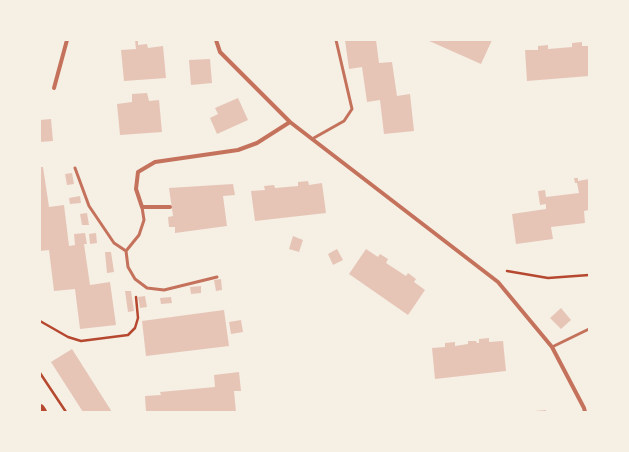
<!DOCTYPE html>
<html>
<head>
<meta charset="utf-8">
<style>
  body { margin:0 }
  #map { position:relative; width:629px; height:452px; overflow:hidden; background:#f6efe4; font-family:"Source Sans 3",sans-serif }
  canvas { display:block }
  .frame { position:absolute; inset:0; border:41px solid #f6efe4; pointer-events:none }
</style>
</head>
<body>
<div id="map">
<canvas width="629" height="452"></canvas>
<div class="frame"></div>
</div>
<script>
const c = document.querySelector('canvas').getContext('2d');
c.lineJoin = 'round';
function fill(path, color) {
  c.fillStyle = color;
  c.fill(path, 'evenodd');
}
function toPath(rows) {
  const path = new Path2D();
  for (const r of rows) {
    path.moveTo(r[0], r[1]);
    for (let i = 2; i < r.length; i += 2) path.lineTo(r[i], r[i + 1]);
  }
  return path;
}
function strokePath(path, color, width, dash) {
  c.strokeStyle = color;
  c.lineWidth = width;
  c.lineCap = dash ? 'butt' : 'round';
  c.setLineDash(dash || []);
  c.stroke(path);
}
fill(toPath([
  [135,40,138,40,138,45,147,44,148,48,163,46,166,78,124,81,121,50,136,49],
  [345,40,376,40,379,63,392,62,397,96,410,94,414,131,384,134,380,100,367,102,362,67,349,69],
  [427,40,492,40,481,64],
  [582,42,582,46,589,46,589,76,527,81,525,50,538,50,538,46,548,45,548,49,572,47,572,43],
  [210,59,212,83,191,85,189,60],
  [147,93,149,101,159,100,162,132,120,135,117,104,132,102,132,94],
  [238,98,248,120,217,134,210,118,218,114,215,108],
  [51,119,53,141,40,142,40,120],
  [40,167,43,167,49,207,64,205,69,246,75,245,74,234,85,233,87,244,84,244,90,285,110,282,116,325,80,329,75,289,54,291,49,250,40,251],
  [72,173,74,184,67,185,65,174],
  [574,178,578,178,578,181,589,179,589,210,584,211,585,223,551,227,553,239,516,244,512,214,546,209,546,204,540,205,538,191,545,190,546,197,579,193,577,183,575,183],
  [308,181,309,185,322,183,326,213,255,221,251,191,265,190,264,186,274,185,275,188,298,186,298,182],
  [233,184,235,195,223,196,227,226,175,233,175,227,169,227,168,217,173,216,169,188],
  [80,196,81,203,70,204,69,198],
  [87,213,89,225,82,225,80,214],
  [96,233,97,243,90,244,89,234],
  [293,236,303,240,299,252,289,249],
  [337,249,343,260,333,265,328,254],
  [366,249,378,257,380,254,388,259,386,263,406,276,408,273,416,279,414,282,425,290,408,315,349,274],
  [105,252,111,252,114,272,107,273],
  [221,279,222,290,216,291,214,280],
  [201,286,201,293,191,294,190,287],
  [125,291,131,291,134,311,128,312],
  [145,296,147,307,140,308,138,297],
  [171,297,172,303,161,304,160,298],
  [561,308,571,320,561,329,550,318],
  [224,310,229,346,146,356,142,321],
  [241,320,243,332,231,334,229,322],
  [489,338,489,342,503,341,506,371,435,379,432,348,445,347,445,343,455,342,455,346,468,344,468,341,476,341,477,343,479,343,479,339],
  [72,349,112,412,83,412,51,362],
  [239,372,241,391,234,391,236,412,146,412,145,396,161,395,160,392,215,387,214,375],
  [546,410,546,412,534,412,534,411]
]), '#e6c5b7');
strokePath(toPath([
  [507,271,548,278,589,275],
  [40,321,68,337,81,341,128,335,135,328,138,318,136,297],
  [40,373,66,412]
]), '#b5482f', 2.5);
strokePath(toPath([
  [312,139,344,121,352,109,336,40],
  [75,168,89,206,114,243,126,251],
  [142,207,144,220,139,235,126,251,128,267,135,279,147,288,164,290,217,277],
  [552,347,589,329]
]), '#c5725c', 3);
strokePath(toPath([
  [216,40,220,52,290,122,498,282,552,347,584,408,585,412],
  [54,88,67,40],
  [170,207,142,207,136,189,138,172,155,162,238,150,257,143,290,122]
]), '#c5725c', 4);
strokePath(toPath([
  [40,409,42,412]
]), '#b5482f', 10);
</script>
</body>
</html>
